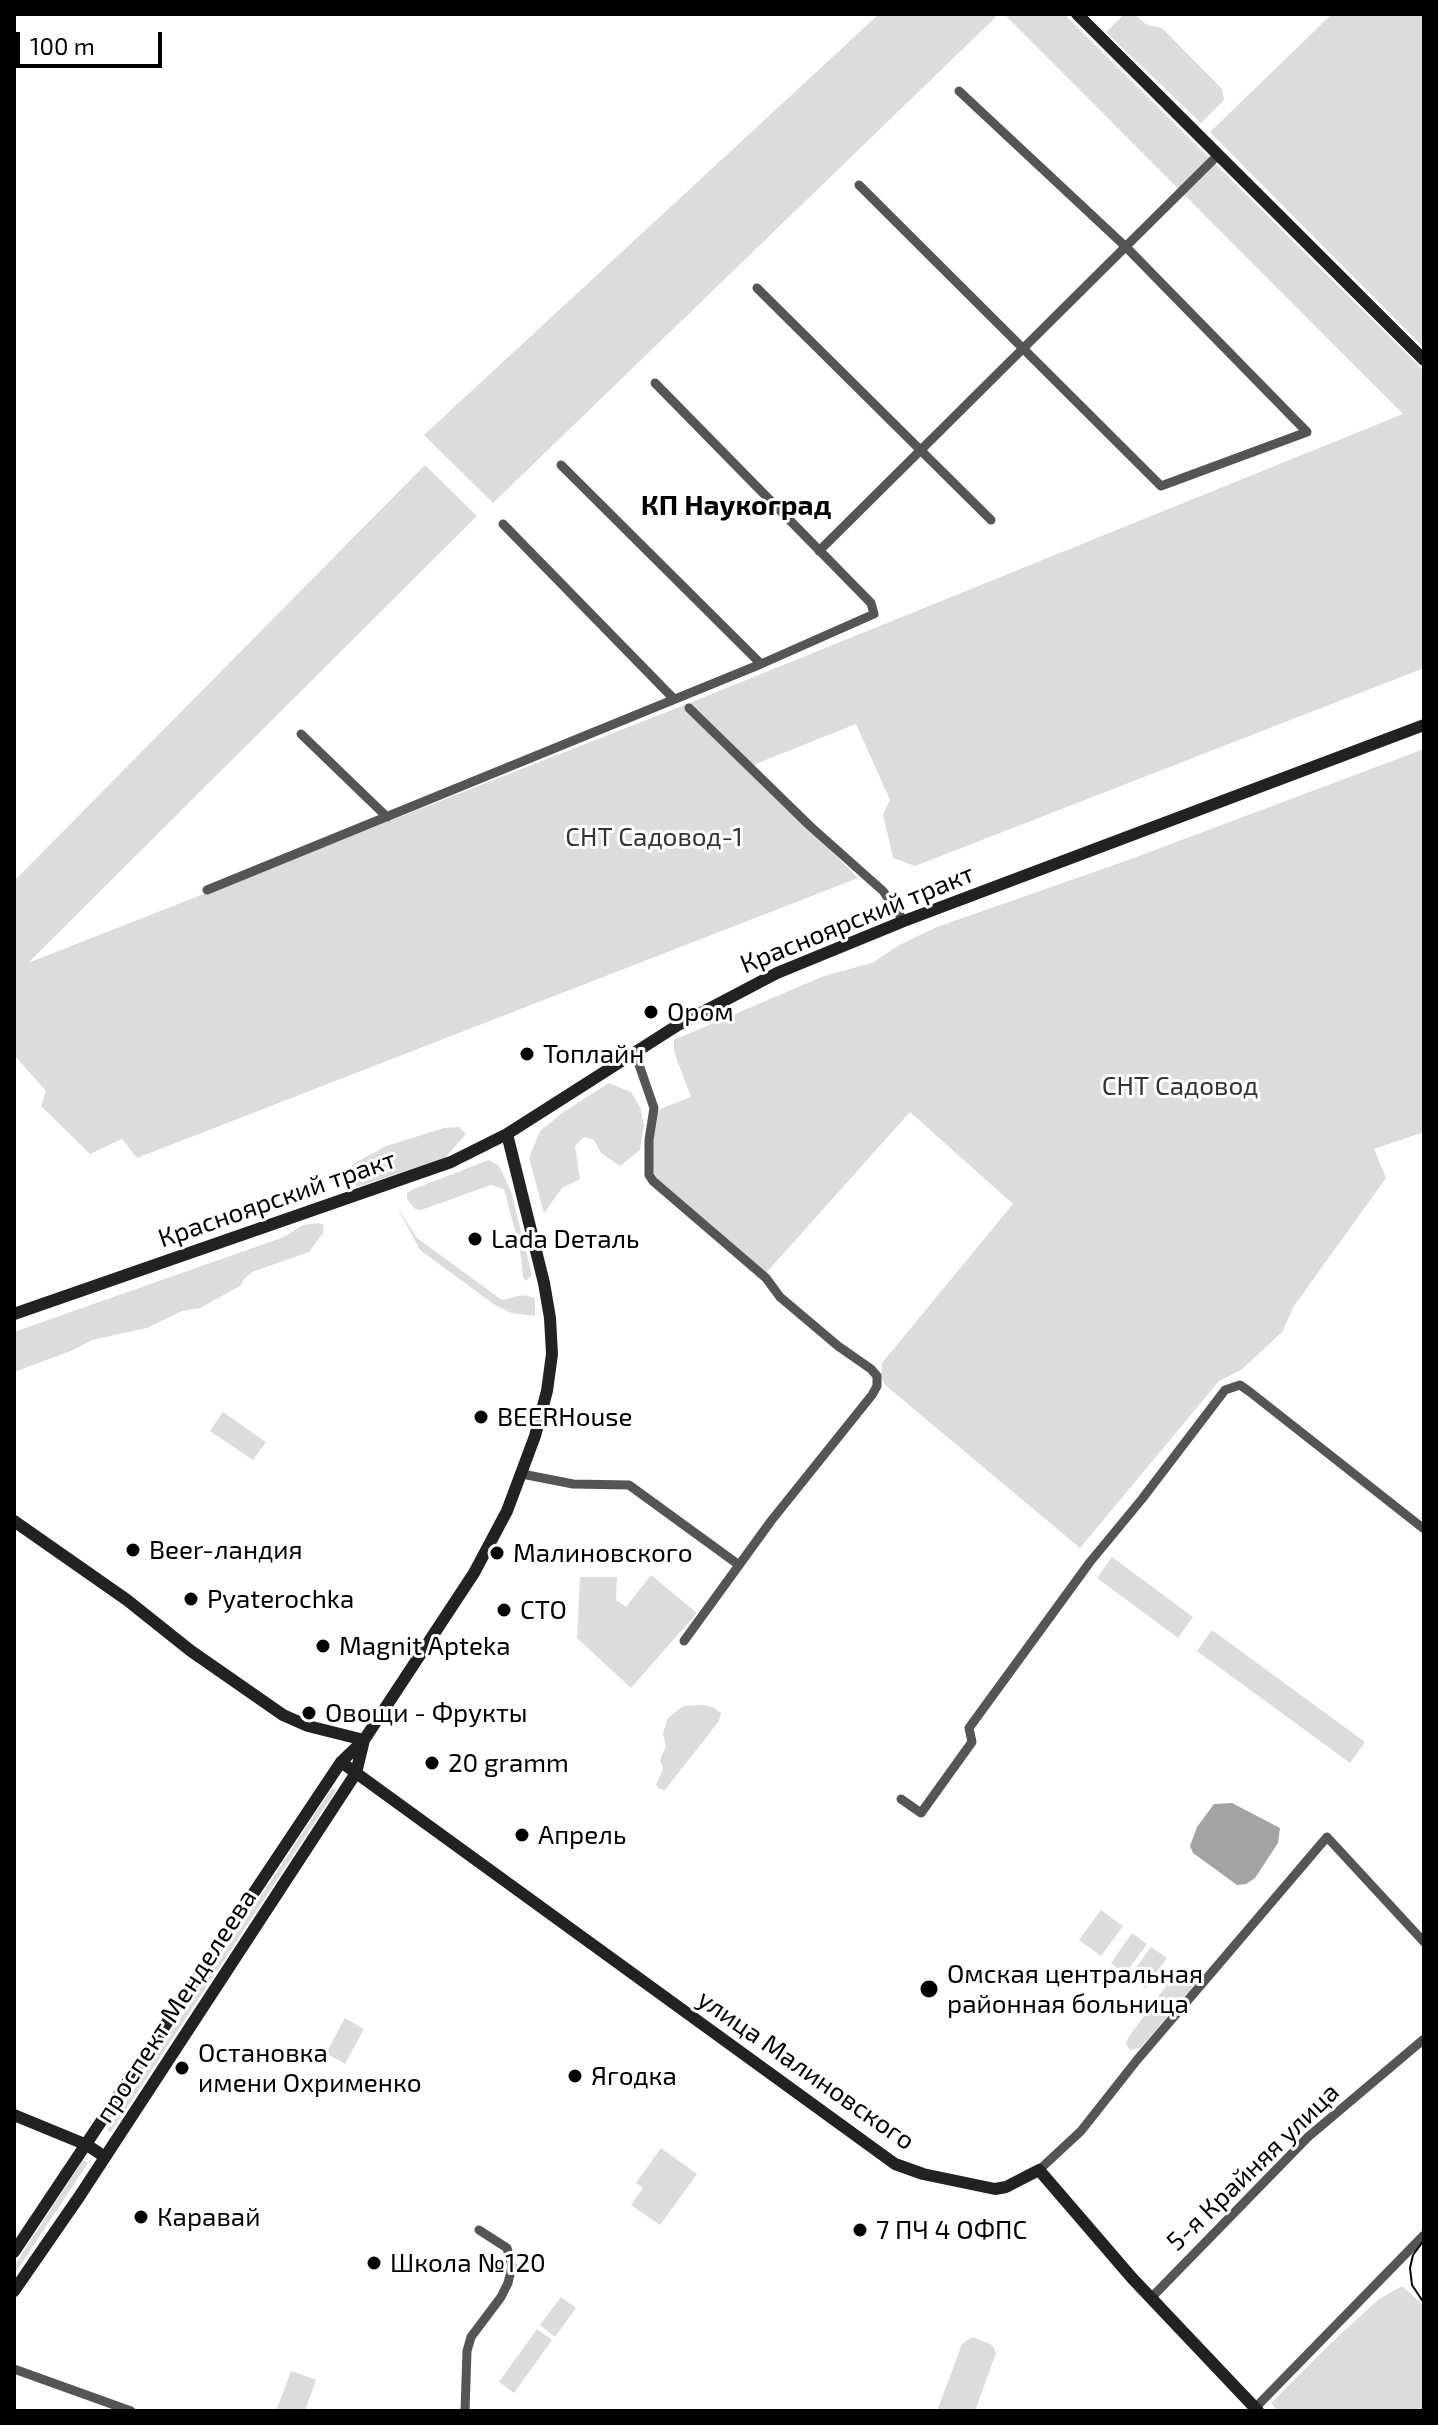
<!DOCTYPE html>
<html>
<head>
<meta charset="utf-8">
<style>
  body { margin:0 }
  #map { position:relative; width:1438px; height:2425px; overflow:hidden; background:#fff; font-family:"Exo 2",sans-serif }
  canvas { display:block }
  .frame { position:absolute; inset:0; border:16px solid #000; pointer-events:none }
  .scale { position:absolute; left:16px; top:32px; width:146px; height:36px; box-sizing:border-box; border:4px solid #000; border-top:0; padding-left:10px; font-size:24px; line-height:28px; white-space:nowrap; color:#000; -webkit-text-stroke:6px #fff; paint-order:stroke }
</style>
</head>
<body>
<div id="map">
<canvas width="1438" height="2425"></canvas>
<div class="frame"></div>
<div class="scale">100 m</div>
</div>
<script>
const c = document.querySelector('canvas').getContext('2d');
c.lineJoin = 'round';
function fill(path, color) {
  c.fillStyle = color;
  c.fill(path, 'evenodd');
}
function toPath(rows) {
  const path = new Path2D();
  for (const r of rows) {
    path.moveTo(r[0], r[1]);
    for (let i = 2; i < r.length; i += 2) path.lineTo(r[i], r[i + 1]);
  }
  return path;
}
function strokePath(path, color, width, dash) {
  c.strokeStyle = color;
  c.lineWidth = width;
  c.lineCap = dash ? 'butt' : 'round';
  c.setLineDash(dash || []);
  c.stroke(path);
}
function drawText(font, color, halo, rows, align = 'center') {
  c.font = font + ' "Exo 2",sans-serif';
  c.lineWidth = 6;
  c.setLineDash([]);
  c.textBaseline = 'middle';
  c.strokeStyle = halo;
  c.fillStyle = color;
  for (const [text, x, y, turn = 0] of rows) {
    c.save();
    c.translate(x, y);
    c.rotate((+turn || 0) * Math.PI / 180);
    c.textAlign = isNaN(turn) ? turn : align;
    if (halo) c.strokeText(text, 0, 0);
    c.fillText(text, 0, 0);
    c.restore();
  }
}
fill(toPath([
  [879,14,999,14,493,503,424,435],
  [1004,14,1064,14,1424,371,1424,668,915,866,893,858,883,814,890,800,856,724,748,767,858,878,137,1158,122,1139,90,1154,41,1106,46,1091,14,1055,14,881,425,465,477,516,28,963,687,704,1403,414],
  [1124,14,1134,14,1147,25,1162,28,1222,89,1224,100,1201,123,1106,32],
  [1332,14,1424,14,1424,348,1210,132],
  [1424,749,1424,1132,1374,1149,1386,1178,1294,1306,1282,1332,1241,1370,1219,1381,1080,1548,885,1385,881,1376,882,1363,1013,1204,910,1112,766,1273,654,1177,651,1151,655,1118,660,1109,691,1097,674,1052,674,1040,824,976,872,963,899,945,937,927,1131,859],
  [609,1083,631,1092,640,1107,644,1125,640,1150,620,1166,601,1153,594,1140,584,1137,575,1146,580,1179,562,1188,544,1213,529,1158,540,1131,565,1111],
  [459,1127,466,1134,445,1158,357,1187,349,1178,348,1173,353,1164,386,1146,444,1128],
  [489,1160,499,1166,511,1191,532,1275,526,1281,523,1277,520,1250,504,1189,491,1185,421,1210,415,1209,407,1199,407,1194,411,1190],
  [397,1207,417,1238,502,1300,523,1295,535,1298,535,1316,511,1313,495,1305,420,1250],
  [318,1223,324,1225,323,1233,309,1252,252,1272,245,1278,240,1286,200,1308,182,1311,147,1328,92,1340,73,1350,14,1372,14,1332,284,1237,303,1225],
  [223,1412,266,1442,253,1460,210,1431],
  [1112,1557,1193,1617,1178,1638,1097,1578],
  [651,1575,697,1613,631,1688,577,1638,580,1577,617,1577,616,1600,626,1607],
  [1212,1630,1365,1742,1350,1763,1197,1651],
  [703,1705,713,1707,721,1713,719,1721,665,1790,659,1789,656,1785,663,1769,660,1760,666,1746,663,1734,667,1719,683,1706],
  [332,1788,336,1790,111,2132,107,2130],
  [1101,1910,1123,1926,1101,1956,1079,1940],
  [1132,1933,1147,1944,1125,1974,1111,1963],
  [1151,1947,1167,1958,1145,1988,1129,1977],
  [1180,1971,1188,1972,1193,1977,1192,1988,1140,2048,1130,2050,1126,2044,1128,2038,1174,1975],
  [345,2018,364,2029,345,2064,326,2053],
  [661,2148,697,2174,660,2225,631,2205,643,2188,636,2183],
  [83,2160,88,2163,14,2275,14,2266],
  [1402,2286,1424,2306,1424,2411,1278,2411,1271,2403,1332,2342,1379,2299],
  [561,2297,576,2308,555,2337,540,2325],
  [537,2329,552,2340,514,2393,499,2382],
  [972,2337,992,2345,996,2353,975,2411,937,2411,962,2344],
  [291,2371,316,2380,305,2411,276,2411]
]), '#dcdcdc');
fill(toPath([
  [1232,1803,1280,1828,1278,1843,1255,1878,1246,1884,1237,1885,1193,1853,1190,1846,1197,1827,1214,1804]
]), '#a3a3a3');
strokePath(toPath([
  [859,185,1161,486,1307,432,1126,247,959,91],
  [757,288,991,520],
  [561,465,761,664],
  [503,524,674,699],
  [819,551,1219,154],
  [689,708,810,826,883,891,904,921],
  [301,734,387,817],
  [207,890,761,664,874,614,871,603,655,383],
  [635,1053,654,1108,649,1140,649,1175,653,1181,766,1278,780,1297,838,1346,871,1369,877,1376,877,1386,872,1395,771,1521,684,1641],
  [522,1474,573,1484,629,1485,739,1565],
  [901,1799,921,1813,972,1742,969,1728,1090,1562,1142,1499,1225,1390,1240,1385,1250,1392,1424,1529],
  [1039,2170,1081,2131,1137,2060,1327,1837,1424,1942],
  [1151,2298,1308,2137,1424,2039],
  [14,2369,131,2411],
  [1255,2408,1424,2235],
  [465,2411,467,2351,471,2337,501,2297,508,2283,512,2266,507,2248,479,2230]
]), '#555', 9);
strokePath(toPath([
  [1077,14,1424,360],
  [14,1314,451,1162,507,1134,678,1025,777,973,904,921,1424,725],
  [14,1521,127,1600,191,1651,283,1715,308,1726,364,1740],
  [341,1762,895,2164,923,2174,995,2189,1006,2187,1039,2170,1132,2278,1258,2411],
  [14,2115,87,2145,105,2157],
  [14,2252,341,1762,364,1740,474,1573,507,1511,535,1436,547,1391,552,1354,550,1318,544,1283,507,1134],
  [14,2291,79,2197,356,1773,364,1740]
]), '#222', 12);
strokePath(toPath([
  [1424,2240,1413,2255,1410,2268,1412,2285,1424,2303]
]), '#000', 2);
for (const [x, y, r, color] of [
  [651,1012,8,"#000"],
  [527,1054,8,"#000"],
  [475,1239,8,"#000"],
  [481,1417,8,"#000"],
  [133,1550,8,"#000"],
  [497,1553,8,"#000"],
  [191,1599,8,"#000"],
  [504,1610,8,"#000"],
  [323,1646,8,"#000"],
  [309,1713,8,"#000"],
  [432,1763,8,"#000"],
  [522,1835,8,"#000"],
  [929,1989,10,"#000"],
  [182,2068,8,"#000"],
  [575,2076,8,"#000"],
  [141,2217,8,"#000"],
  [860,2230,8,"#000"],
  [374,2263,8,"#000"]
]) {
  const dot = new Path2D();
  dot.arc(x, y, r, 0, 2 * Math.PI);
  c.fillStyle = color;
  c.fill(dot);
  strokePath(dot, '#fff', 3);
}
drawText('26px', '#333', '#fff', [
  ["СНТ Садовод-1",654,837],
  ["СНТ Садовод",1180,1086]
]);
drawText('26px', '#000', '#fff', [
  ["Красноярский тракт",857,919,-22],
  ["Красноярский тракт",277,1199,-19],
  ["проспект Менделеева",176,2006,-57],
  ["улица Малиновского",806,2070,35],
  ["5-я Крайняя улица",1253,2167,-44]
]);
drawText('26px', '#000', '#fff', [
  ["Ором",667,1012],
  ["Топлайн",543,1054],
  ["Lada Dеталь",491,1239],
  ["BEERHouse",497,1417],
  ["Beer-ландия",149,1550],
  ["Малиновского",513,1553],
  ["Pyaterochka",207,1599],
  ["СТО",520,1610],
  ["Magnit Apteka",339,1646],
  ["Овощи - Фрукты",325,1713],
  ["20 gramm",448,1763],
  ["Апрель",538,1835],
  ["Омская центральная",947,1974],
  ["районная больница",947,2004],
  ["Остановка",198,2053],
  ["имени Охрименко",198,2083],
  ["Ягодка",591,2076],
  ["Каравай",157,2217],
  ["7 ПЧ 4 ОФПС",876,2230],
  ["Школа №120",390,2263]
], 'left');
drawText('bold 28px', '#000', '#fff', [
  ["КП Наукоград",736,506]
]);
</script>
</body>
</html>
